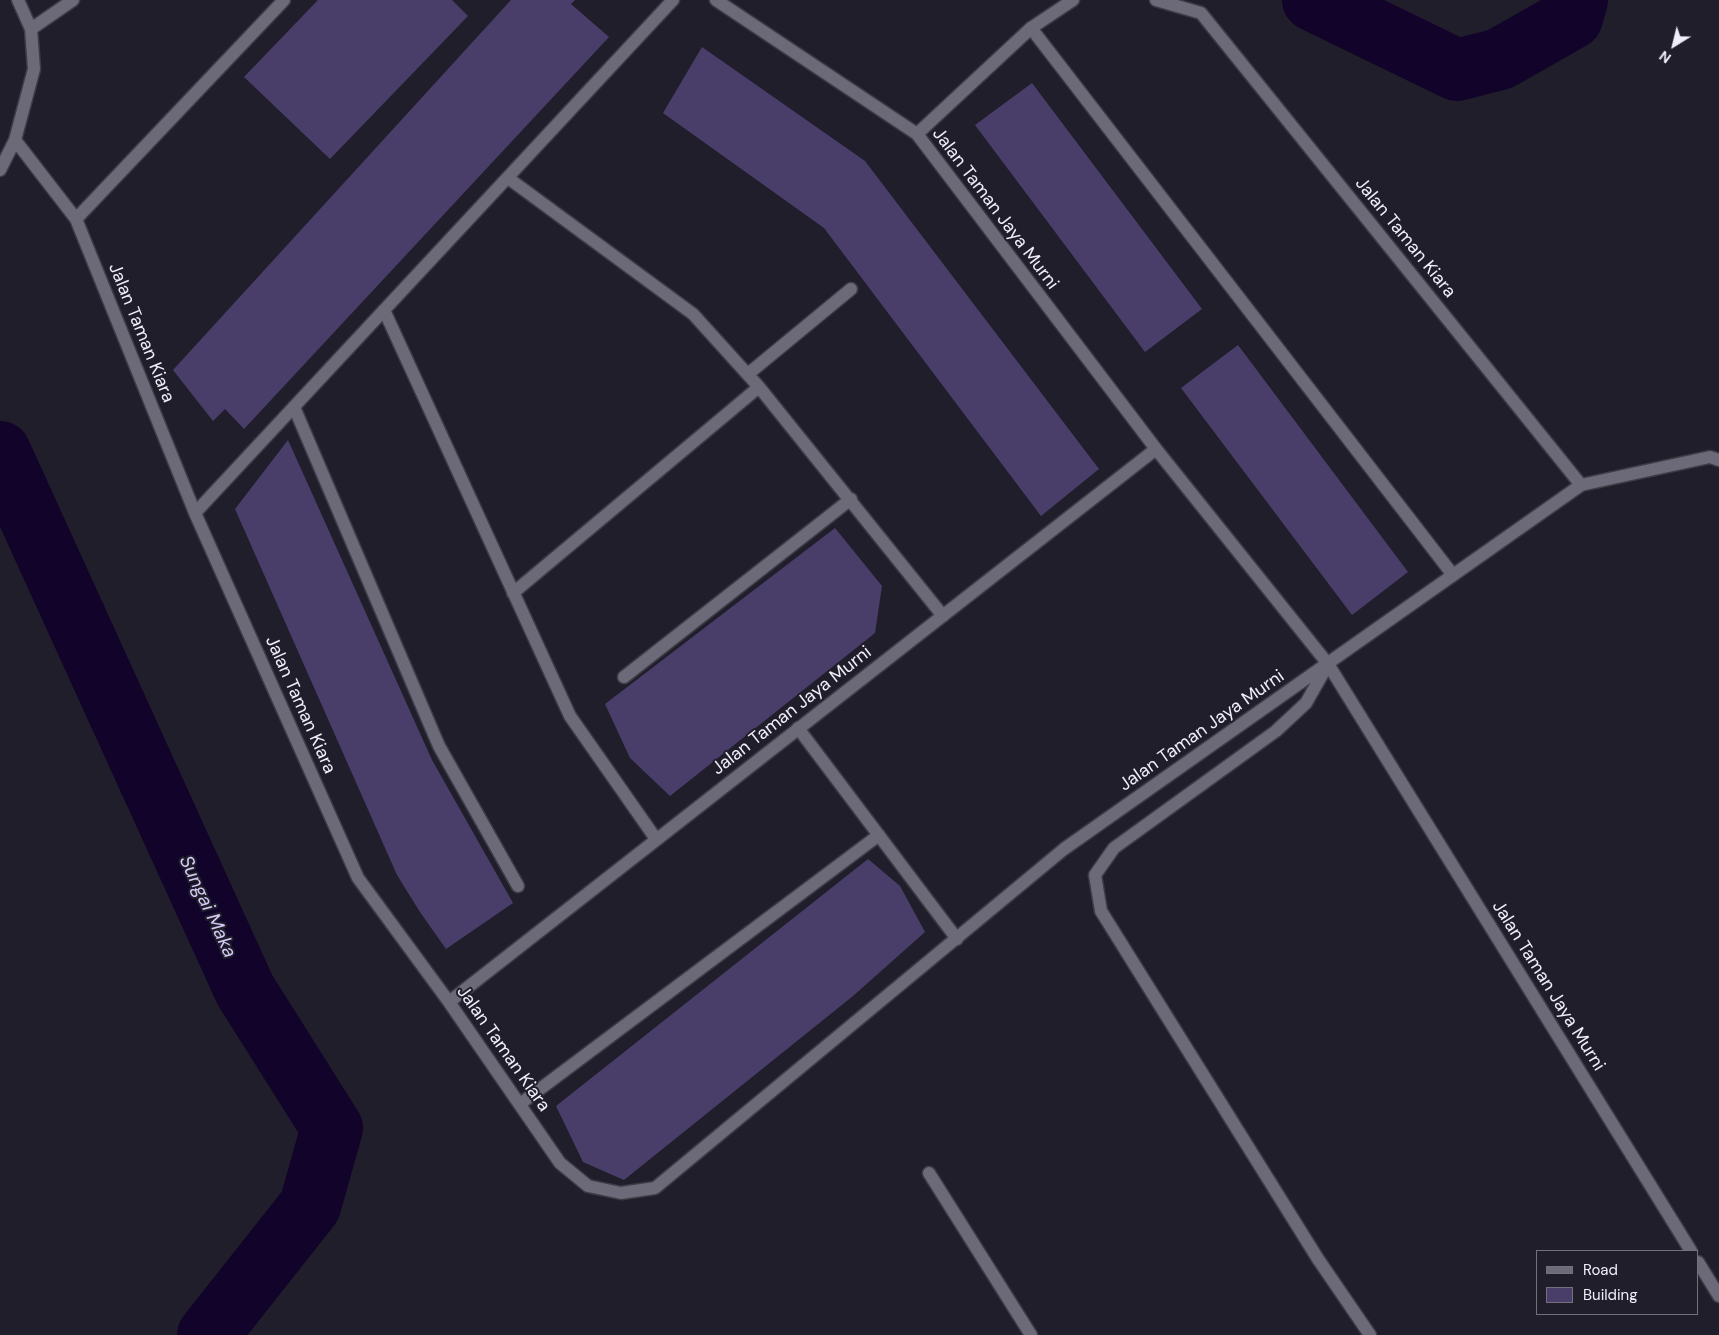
<!DOCTYPE html>
<html>
<head>
<meta charset="utf-8">
<style>
  body { margin:0 }
  #map { position:relative; width:1719px; height:1335px; overflow:hidden; background:#211e2b; font-family:"DM Sans",sans-serif }
  canvas { display:block }
  .legend { position:absolute; left:1536px; top:1250px; width:162px; height:65px; box-sizing:border-box; background:#211e2b; border:1px solid #74717d; margin:0; padding:6px 9px; list-style:none; font-size:15px; color:#f0eef8 }
  .legend li { display:flex; align-items:center; gap:10px; height:25px }
  .legend b { width:25px; border:1px solid #74717d }
  .north { position:absolute; left:1649px; top:20px; width:50px; height:50px; -webkit-text-stroke:4px #211e2b; paint-order:stroke; rotate:216deg; font-size:14px; font-weight:700; line-height:20px; text-align:center; color:#f0eef8 }
  .north::after { content:''; display:block; margin:auto; width:18px; height:22px; background:#f0eef8; clip-path:polygon(50% 0,100% 100%,50% 72%,0 100%) }
</style>
</head>
<body>
<div id="map">
<canvas width="1719" height="1335"></canvas>
<ul class="legend">
<li><b style="height:6px;background:#6c6979"></b>Road</li>
<li><b style="height:14px;background:#493e6a"></b>Building</li>
</ul>
<div class="north">N</div>
</div>
<script>
const c = document.querySelector('canvas').getContext('2d');
c.lineJoin = 'round';
function toPath(rows) {
  const path = new Path2D();
  for (const r of rows) {
    path.moveTo(r[0], r[1]);
    for (let i = 2; i < r.length; i += 2) path.lineTo(r[i], r[i + 1]);
  }
  return path;
}
function strokePath(path, color, width, dash) {
  c.strokeStyle = color;
  c.lineWidth = width;
  c.lineCap = dash ? 'butt' : 'round';
  c.setLineDash(dash || []);
  c.stroke(path);
}
function fill(path, color) {
  c.fillStyle = color;
  c.fill(path, 'evenodd');
}
function drawText(font, color, halo, rows, align = 'center') {
  c.font = font + ' "DM Sans",sans-serif';
  c.lineWidth = 4;
  c.setLineDash([]);
  c.textBaseline = 'middle';
  c.strokeStyle = halo;
  c.fillStyle = color;
  for (const [text, x, y, turn = 0] of rows) {
    c.save();
    c.translate(x, y);
    c.rotate((+turn || 0) * Math.PI / 180);
    c.textAlign = isNaN(turn) ? turn : align;
    if (halo) c.strokeText(text, 0, 0);
    c.fillText(text, 0, 0);
    c.restore();
  }
}
strokePath(toPath([
  [1313,0,1457,70,1500,59,1572,18,1577,0],
  [0,452,245,990,332,1128,310,1206,208,1335]
]), '#110329', 62);
fill(toPath([
  [318,0,452,0,468,16,330,159,244,77],
  [511,0,575,0,571,4,609,37,244,429,225,409,213,421,173,370],
  [702,47,865,161,1099,469,1041,516,824,228,663,113],
  [1032,83,1202,309,1145,352,975,125],
  [1238,345,1408,572,1352,615,1181,388],
  [288,440,432,760,513,903,446,949,420,912,397,875,235,509],
  [835,528,882,586,875,633,670,796,630,758,605,704],
  [868,859,900,886,925,932,853,996,624,1180,583,1162,556,1106]
]), '#493e6a');
const service = toPath([
  [1031,28,1453,575],
  [748,374,851,289],
  [294,407,439,746,518,886],
  [624,677,851,499],
  [798,728,957,939],
  [520,1104,879,835]
]);
const minor = toPath([
  [716,0,917,134,1156,449,1328,664,1691,1251],
  [1156,0,1201,13,1581,485],
  [31,29,73,0],
  [917,134,1031,28,1073,0],
  [15,140,76,219,195,513,358,878,449,1002,560,1163,588,1186,621,1193,655,1188,1064,849,1581,485,1710,457,1719,460],
  [0,170,15,140,34,69,31,29,18,0],
  [508,178,693,314,759,387,943,616],
  [76,219,284,0],
  [384,310,570,716,656,839],
  [195,513,673,0],
  [513,593,759,387],
  [1327,666,1306,703,1276,731,1114,848,1095,875,1101,911,1318,1259,1370,1335],
  [449,1002,1156,449],
  [929,1173,1031,1335],
  [1698,1262,1719,1296]
]);
strokePath(service, '#3d3b45', 15);
strokePath(minor, '#3d3b45', 15);
strokePath(service, '#6c6979', 12);
strokePath(minor, '#6c6979', 12);
drawText('18px', '#f0eef8', '#211e2b', [
  ["Jalan Taman Jaya Murni",995,209,53],
  ["Jalan Taman Kiara",1405,238,51],
  ["Jalan Taman Kiara",141,333,68],
  ["Jalan Taman Kiara",300,705,66],
  ["Jalan Taman Jaya Murni",792,711,-38],
  ["Jalan Taman Jaya Murni",1202,731,-35],
  ["Jalan Taman Jaya Murni",1548,986,58],
  ["Jalan Taman Kiara",503,1049,55]
]);
drawText('italic 19px', '#d4cbf8', '#211e2b', [
  ["Sungai Maka",207,907,65]
]);
</script>
</body>
</html>
